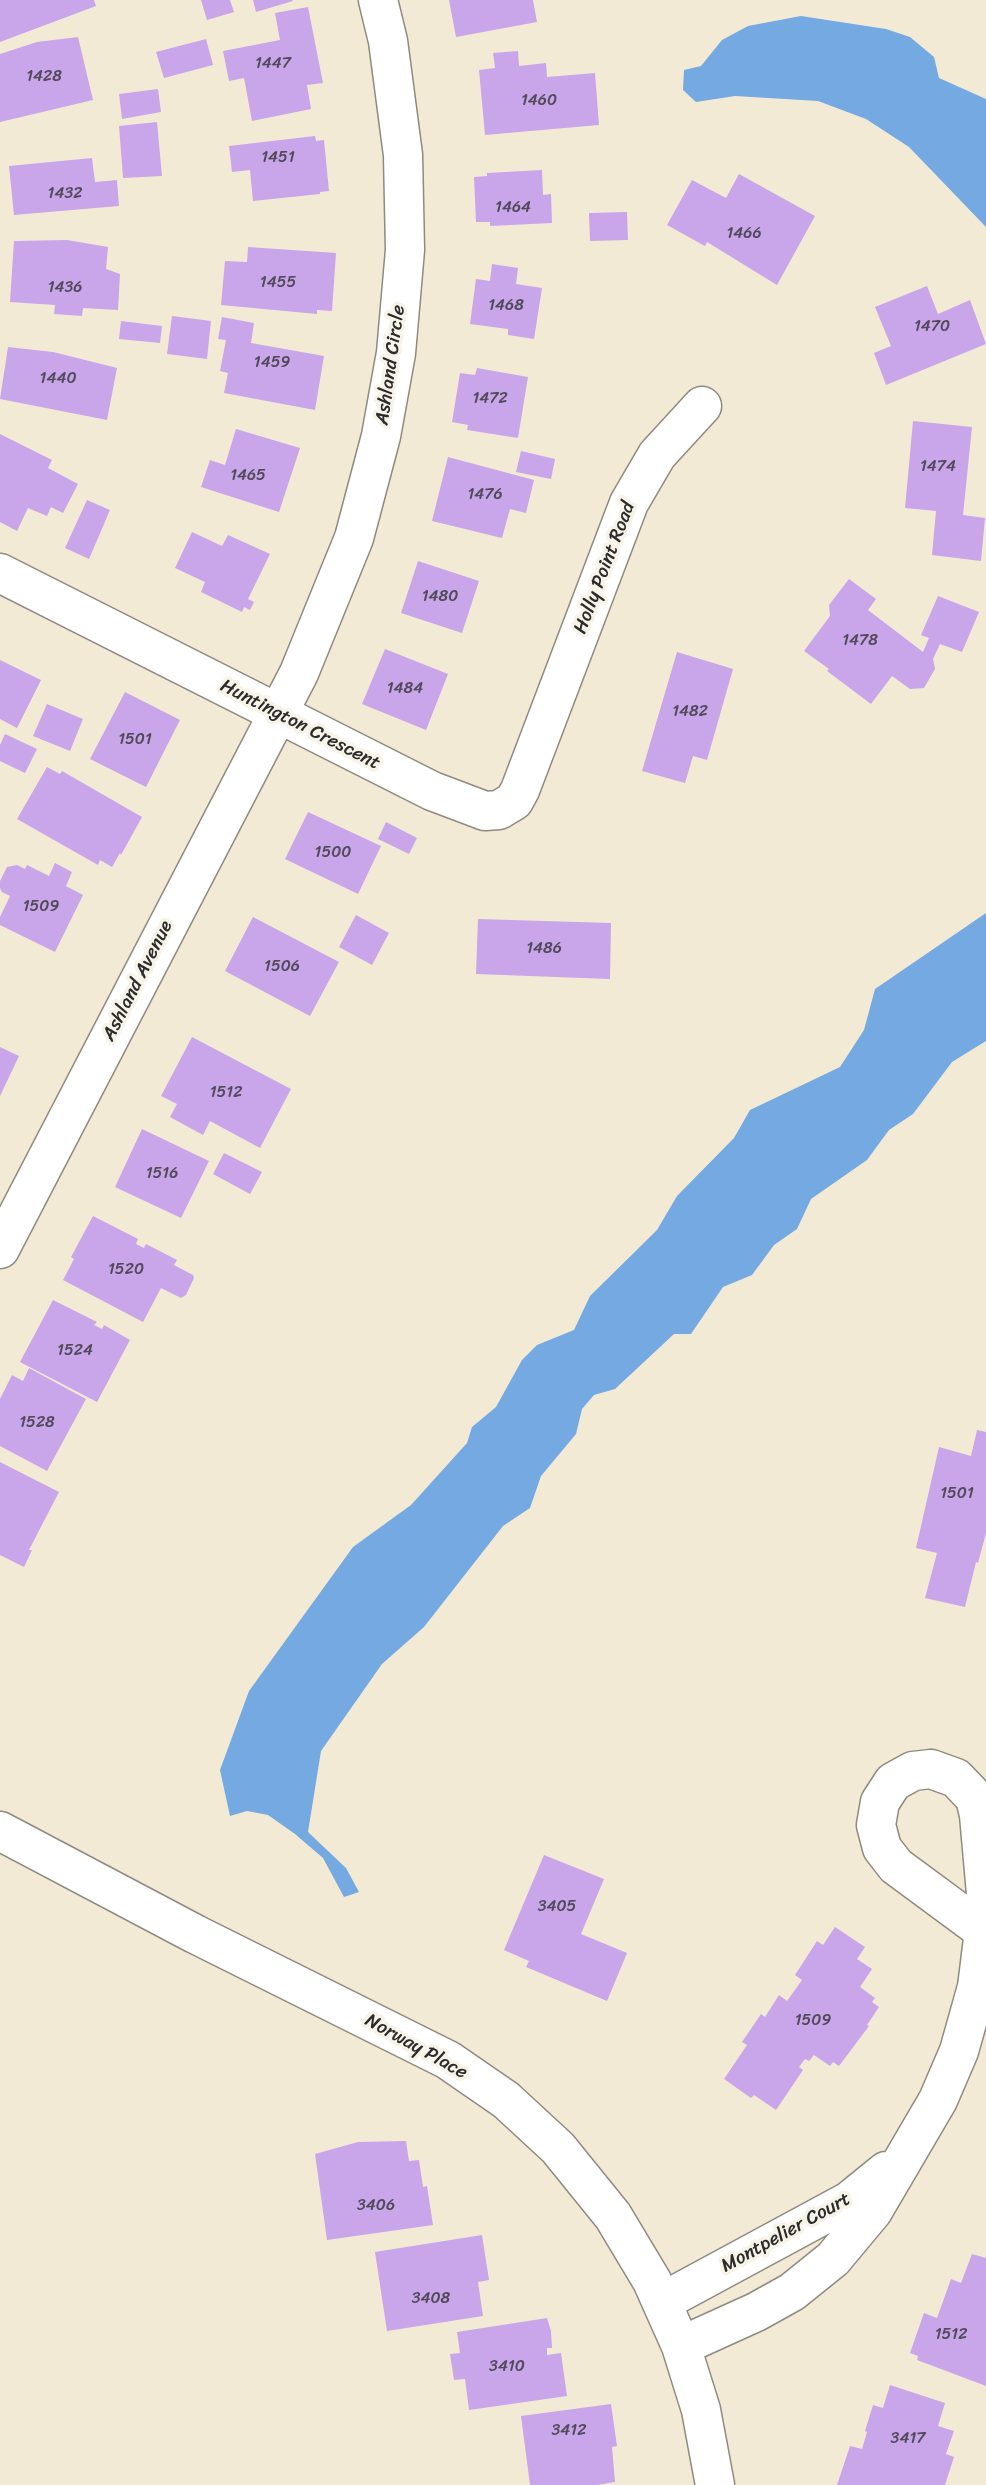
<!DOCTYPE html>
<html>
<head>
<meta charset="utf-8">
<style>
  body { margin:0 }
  canvas { display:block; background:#f3ead5 }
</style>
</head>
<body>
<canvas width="986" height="2485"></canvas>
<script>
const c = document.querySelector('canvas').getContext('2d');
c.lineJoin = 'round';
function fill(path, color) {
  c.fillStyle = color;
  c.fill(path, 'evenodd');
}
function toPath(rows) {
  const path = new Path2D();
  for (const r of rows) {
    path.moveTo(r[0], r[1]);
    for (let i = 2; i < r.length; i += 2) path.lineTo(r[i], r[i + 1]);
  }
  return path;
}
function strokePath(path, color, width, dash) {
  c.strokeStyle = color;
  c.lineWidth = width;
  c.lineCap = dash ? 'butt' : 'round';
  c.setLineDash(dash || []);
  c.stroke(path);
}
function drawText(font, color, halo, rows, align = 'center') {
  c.font = font + ' Sriracha,sans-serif';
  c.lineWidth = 7;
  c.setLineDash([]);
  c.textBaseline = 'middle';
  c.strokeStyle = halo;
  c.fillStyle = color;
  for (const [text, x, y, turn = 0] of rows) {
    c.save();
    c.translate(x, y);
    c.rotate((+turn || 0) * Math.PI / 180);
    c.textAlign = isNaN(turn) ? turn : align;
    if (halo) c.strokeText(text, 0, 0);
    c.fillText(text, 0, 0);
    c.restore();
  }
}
fill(toPath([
  [801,16,886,29,910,37,934,57,939,78,986,99,986,227,909,147,866,119,818,101,735,96,696,102,683,90,684,70,701,66,722,40,748,26],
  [986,913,986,1041,952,1062,913,1114,889,1130,867,1160,811,1199,797,1229,774,1245,752,1275,723,1287,691,1334,674,1334,615,1389,594,1395,582,1409,576,1434,541,1476,530,1508,503,1526,424,1627,382,1664,321,1751,308,1832,346,1868,359,1892,344,1897,323,1858,295,1834,268,1815,247,1811,230,1816,220,1770,249,1691,353,1547,411,1505,467,1443,472,1427,496,1407,522,1360,537,1345,574,1330,590,1296,657,1230,677,1196,734,1138,750,1110,840,1067,864,1030,875,989]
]), '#74a9e1');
fill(toPath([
  [0,0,94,0,96,6,0,42],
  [201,0,230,0,234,12,207,20],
  [253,0,292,0,293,1,256,12],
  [449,0,533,0,537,22,456,37],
  [308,7,323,83,307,85,311,109,252,121,244,78,229,81,223,51,280,40,275,13],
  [78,37,93,100,0,122,0,54,37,42],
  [206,39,213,65,164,78,156,52],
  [518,51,519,66,546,63,547,77,595,73,599,125,485,135,479,70,495,68,493,53],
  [158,89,161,112,122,119,119,94],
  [157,122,162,176,123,178,119,126],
  [315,136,316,141,324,140,329,191,320,192,320,194,253,201,250,170,232,172,229,146],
  [92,158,95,182,117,180,119,206,14,215,9,166],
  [542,170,543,195,551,194,552,223,490,226,490,222,476,222,474,177,487,176,487,173],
  [739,174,815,216,777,285,707,242,705,246,667,225,692,180,726,198],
  [627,212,628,240,590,241,589,213],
  [67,240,108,247,106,269,120,274,118,310,83,308,82,316,54,314,55,305,10,302,14,241],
  [248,247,336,253,332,311,317,310,317,314,221,305,225,261,247,262],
  [492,264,518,268,516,284,542,288,534,339,508,335,508,329,470,324,476,279,490,281],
  [927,286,938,314,970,300,986,344,886,385,874,353,891,346,875,307],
  [172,316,211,321,207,359,167,354],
  [222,317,254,323,251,343,324,356,315,410,224,393,228,373,220,371,226,340,218,339],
  [121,321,162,326,160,343,119,339],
  [8,347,53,352,117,368,107,420,0,399],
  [477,368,528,377,518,438,467,430,468,425,452,422,460,373,475,375],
  [913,421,972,427,963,515,985,518,981,561,932,555,936,511,905,508],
  [236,429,300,448,279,512,201,487,210,460,225,465],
  [0,434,52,460,48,468,78,484,63,513,51,507,47,516,28,508,17,531,0,522],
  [521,451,555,459,551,479,516,472],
  [448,457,534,480,526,513,510,509,502,538,432,521],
  [87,500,110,510,89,559,65,548],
  [192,532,222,546,228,535,270,554,248,599,254,602,250,610,244,607,242,612,201,592,205,582,175,568],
  [418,561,479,581,462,633,401,613],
  [849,579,876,599,868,610,923,652,929,638,921,635,938,596,979,612,962,652,940,644,933,659,935,669,924,688,910,689,892,676,871,704,827,671,829,669,804,651,830,616,829,605],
  [385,649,448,674,426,730,362,704],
  [677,652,733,669,707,760,693,756,685,783,642,771],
  [0,660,41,680,17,728,0,719],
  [125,692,180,720,146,787,90,759],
  [47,704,83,719,70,751,33,736],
  [5,734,37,749,25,773,0,761,0,745],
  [47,767,60,774,62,771,142,817,121,855,120,853,112,867,100,860,98,865,17,819],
  [308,812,381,846,358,894,285,859],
  [386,822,417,838,409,854,378,839],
  [55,863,72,872,66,886,83,895,55,952,0,925,0,917,10,896,2,892,0,888,0,881,7,867,17,865,25,869,27,865,49,876],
  [356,915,389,933,372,965,339,947],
  [253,917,339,962,310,1016,225,971],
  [478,919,611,923,610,979,476,974],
  [192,1037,291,1089,260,1148,210,1121,203,1135,170,1117,177,1104,161,1096],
  [0,1047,19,1056,0,1096],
  [142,1129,209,1161,181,1218,115,1187],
  [224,1153,262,1172,250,1194,213,1174],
  [93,1216,138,1239,136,1244,144,1248,146,1244,177,1260,174,1265,193,1275,194,1278,186,1295,181,1298,161,1288,143,1322,63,1280,74,1259,71,1257],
  [53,1300,97,1322,94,1325,102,1329,104,1325,130,1340,97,1402,20,1362],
  [29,1368,86,1399,47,1471,0,1446,0,1399,12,1375,23,1381],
  [977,1430,986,1432,986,1533,978,1563,976,1562,965,1607,925,1598,937,1553,916,1548,939,1447,971,1456],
  [0,1462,59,1492,29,1550,32,1550,24,1567,0,1555],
  [544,1855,604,1879,581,1934,627,1953,607,2001,526,1967,529,1961,504,1950],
  [835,1927,865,1947,857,1959,872,1969,860,1987,875,1998,872,2002,879,2007,867,2025,869,2026,839,2066,833,2062,830,2066,814,2055,809,2061,805,2059,799,2067,803,2070,776,2110,754,2095,751,2098,724,2079,747,2045,742,2042,761,2014,765,2017,779,1995,787,2001,802,1980,795,1975,817,1941,823,1945],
  [406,2141,409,2161,419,2160,423,2187,427,2186,433,2225,327,2240,315,2154,358,2142],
  [482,2235,489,2280,478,2282,483,2316,387,2331,375,2252],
  [972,2254,986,2258,986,2386,917,2360,918,2356,910,2353,924,2313,937,2318,951,2279,961,2283],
  [547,2318,551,2331,552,2348,547,2348,547,2355,561,2353,567,2396,469,2410,465,2379,454,2380,450,2354,460,2353,457,2332],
  [890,2385,945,2403,938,2426,954,2431,946,2454,954,2457,945,2485,837,2485,850,2446,862,2449,867,2432,865,2431,873,2405,883,2408],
  [611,2404,617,2446,612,2447,615,2482,597,2485,530,2485,521,2416]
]), '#c9a5ea');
const minor = toPath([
  [0,573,432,791,485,811,499,810,514,801,520,790,629,503,657,455,702,406],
  [0,1249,299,673,354,538,381,436,396,353,405,250,403,155,388,41,378,0],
  [931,1769,956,1778,975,1798,979,1815,986,1894,984,1931,896,1866,882,1848,876,1825,880,1802,893,1782,913,1771,931,1769],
  [0,1831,195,1934,448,2060,506,2100,558,2148,613,2216,652,2281,681,2346,701,2410,715,2485],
  [662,2302,849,2201,886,2171],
  [681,2346,756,2312,792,2292,833,2259,873,2211,938,2100,959,2051,977,1987,984,1931]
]);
strokePath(minor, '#8f8a80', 41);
strokePath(minor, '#fff', 38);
drawText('16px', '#524a5b', null, [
  ["1447",273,64],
  ["1428",44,77],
  ["1460",539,101],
  ["1451",278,158],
  ["1432",65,194],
  ["1464",513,208],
  ["1466",744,234],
  ["1455",278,283],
  ["1436",65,288],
  ["1468",506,306],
  ["1470",932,327],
  ["1459",272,363],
  ["1440",58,379],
  ["1472",490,399],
  ["1474",938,467],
  ["1465",248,476],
  ["1476",485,495],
  ["1480",440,597],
  ["1478",860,641],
  ["1484",405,689],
  ["1482",690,712],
  ["1501",135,740],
  ["1500",333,853],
  ["1509",41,907],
  ["1486",544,949],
  ["1506",282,967],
  ["1512",226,1093],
  ["1516",162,1174],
  ["1520",126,1270],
  ["1524",75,1351],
  ["1528",37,1423],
  ["1501",957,1494],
  ["3405",557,1907],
  ["1509",813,2021],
  ["3406",376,2206],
  ["3408",431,2299],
  ["1512",951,2335],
  ["3410",507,2367],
  ["3412",569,2431],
  ["3417",908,2439]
]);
drawText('19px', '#2b2b2b', '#f7f3e8', [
  ["Ashland Circle",391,365,-82],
  ["Holly Point Road",605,568,-69],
  ["Huntington Crescent",300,725,27],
  ["Ashland Avenue",138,981,-63],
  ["Norway Place",416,2047,29],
  ["Montpelier Court",786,2233,-29]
]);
</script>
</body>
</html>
